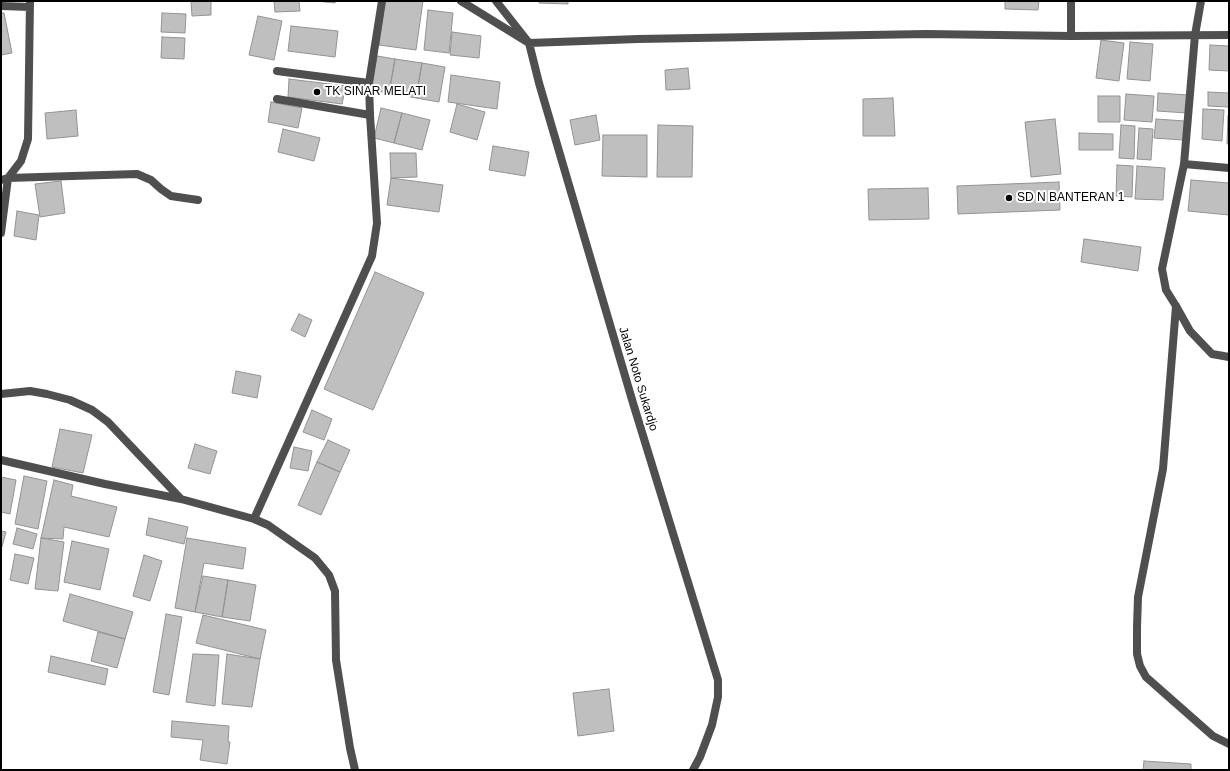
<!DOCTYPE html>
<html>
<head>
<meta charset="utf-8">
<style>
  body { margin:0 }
  #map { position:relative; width:1230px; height:771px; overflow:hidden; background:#fff; font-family:Arial,sans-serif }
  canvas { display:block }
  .frame { position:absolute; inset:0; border:2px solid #000; pointer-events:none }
</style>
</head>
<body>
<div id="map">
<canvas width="1230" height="771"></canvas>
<div class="frame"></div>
</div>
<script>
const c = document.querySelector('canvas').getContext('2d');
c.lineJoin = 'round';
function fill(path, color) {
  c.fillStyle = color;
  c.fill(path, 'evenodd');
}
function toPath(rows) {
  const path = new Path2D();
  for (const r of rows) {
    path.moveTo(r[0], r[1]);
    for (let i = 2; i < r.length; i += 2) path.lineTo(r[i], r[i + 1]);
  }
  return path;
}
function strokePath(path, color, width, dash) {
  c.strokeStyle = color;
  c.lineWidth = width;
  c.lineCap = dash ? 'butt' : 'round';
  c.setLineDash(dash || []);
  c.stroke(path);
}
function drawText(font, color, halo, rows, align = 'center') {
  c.font = font + ' Arial,sans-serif';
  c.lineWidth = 4;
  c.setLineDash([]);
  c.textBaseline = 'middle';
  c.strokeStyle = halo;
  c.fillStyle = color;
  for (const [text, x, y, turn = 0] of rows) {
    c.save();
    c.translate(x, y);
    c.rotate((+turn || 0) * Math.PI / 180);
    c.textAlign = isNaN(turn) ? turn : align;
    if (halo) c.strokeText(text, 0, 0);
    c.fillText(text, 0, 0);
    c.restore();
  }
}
const building = toPath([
  [191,1,211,1,211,15,192,16,191,1],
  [274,1,299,1,300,11,275,12,274,1],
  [316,1,336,1,335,3,316,1],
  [385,1,423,1,416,50,379,45,385,1],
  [539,1,568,1,568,4,539,3,539,1],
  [1005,1,1039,1,1038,10,1005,9,1005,1],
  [428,10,453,13,449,53,424,50,428,10],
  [1,13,4,13,12,53,1,55,1,13],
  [162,13,186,14,185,33,161,32,162,13],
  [258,16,282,21,274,60,249,55,258,16],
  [291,26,338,31,335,57,288,51,291,26],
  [452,32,481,36,479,58,450,55,452,32],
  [162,37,185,38,184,59,161,58,162,37],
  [1101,40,1124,43,1119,81,1096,78,1101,40],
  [1130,42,1153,44,1150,81,1127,79,1130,42],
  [1210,45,1229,46,1229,71,1209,70,1210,45],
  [377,56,395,59,389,93,371,90,377,56],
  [395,59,422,63,416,98,389,93,395,59],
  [422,63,445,67,439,102,416,98,422,63],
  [688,68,690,89,666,90,665,70,688,68],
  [451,75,500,82,497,109,448,102,451,75],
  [289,79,346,86,342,104,288,97,289,79],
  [1208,92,1229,93,1229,107,1208,106,1208,92],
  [1158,93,1188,95,1187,113,1157,111,1158,93],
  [1126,94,1154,96,1152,122,1124,120,1126,94],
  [1098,96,1120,96,1120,122,1098,122,1098,96],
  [893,98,895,136,863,136,863,99,893,98],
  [271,102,302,108,298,128,268,122,271,102],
  [457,104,485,112,477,140,450,132,457,104],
  [381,108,402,113,394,143,374,138,381,108],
  [1203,109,1224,110,1222,141,1202,139,1203,109],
  [76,110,78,136,47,139,45,113,76,110],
  [402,113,430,120,422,150,394,143,402,113],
  [596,115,600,140,575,145,570,120,596,115],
  [1228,116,1229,116,1229,144,1227,144,1228,116],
  [1055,119,1061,174,1031,177,1025,122,1055,119],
  [1156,119,1185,121,1183,140,1154,138,1156,119],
  [658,125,693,126,692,177,657,177,658,125],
  [1121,125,1135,126,1134,159,1119,158,1121,125],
  [1139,128,1153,129,1151,160,1137,159,1139,128],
  [283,129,320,138,314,161,278,152,283,129],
  [1079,133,1113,134,1113,150,1079,150,1079,133],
  [603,135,647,135,647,177,602,176,603,135],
  [493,146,529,152,525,176,489,170,493,146],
  [390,153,416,153,417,177,391,178,390,153],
  [1117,165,1133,166,1132,197,1116,196,1117,165],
  [1137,166,1165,168,1163,200,1135,199,1137,166],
  [391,178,443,185,439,212,387,205,391,178],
  [1191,180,1229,183,1229,215,1188,211,1191,180],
  [61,181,65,213,40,217,35,184,61,181],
  [1059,182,1060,210,958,214,957,186,1059,182],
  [928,188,929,219,869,220,868,189,928,188],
  [17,211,39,215,36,240,14,236,17,211],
  [1084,239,1141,247,1138,271,1081,262,1084,239],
  [375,272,424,293,373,410,324,389,375,272],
  [299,314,312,320,305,337,291,330,299,314],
  [236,371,261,376,257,398,232,393,236,371],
  [312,410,332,419,324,440,303,432,312,410],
  [60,429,92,435,83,473,52,467,60,429],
  [328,440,350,450,340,472,317,462,328,440],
  [195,444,217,451,210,474,188,468,195,444],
  [294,447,312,451,308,471,290,468,294,447],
  [317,462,340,472,321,515,298,505,317,462],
  [24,476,47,481,38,529,15,524,24,476],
  [1,477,16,480,10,514,1,512,1,477],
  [54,480,73,485,71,496,117,507,109,537,64,527,63,539,41,538,54,480],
  [149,518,188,527,184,544,146,535,149,518],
  [17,528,37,534,33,549,13,544,17,528],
  [1,531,6,532,2,547,1,547,1,531],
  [41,538,64,542,58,591,35,589,41,538],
  [187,538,246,548,243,569,204,563,195,612,175,608,187,538],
  [72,541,109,549,100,590,64,582,72,541],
  [15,554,34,558,28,584,10,580,15,554],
  [144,555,162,561,150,601,133,596,144,555],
  [203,576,228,580,222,617,195,612,203,576],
  [228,580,256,585,250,621,222,617,228,580],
  [70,594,133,612,125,639,63,621,70,594],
  [166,614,182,617,169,695,153,692,166,614],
  [203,615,266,630,260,659,196,643,203,615],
  [98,632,125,639,117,668,91,661,98,632],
  [193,654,219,655,215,706,186,702,193,654],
  [227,654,260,659,252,707,222,704,227,654],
  [51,656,108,669,105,685,48,672,51,656],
  [609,689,614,731,578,736,573,693,609,689],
  [172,721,229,726,228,742,230,742,227,764,200,760,203,740,171,737,172,721],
  [1144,761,1191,764,1191,770,1143,770,1144,761]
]);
fill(building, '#bfbfbf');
strokePath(building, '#939393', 1);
strokePath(toPath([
  [277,71,369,83],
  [277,99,370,115]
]), '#4f4f4f', 8);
strokePath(toPath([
  [461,1,529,43,638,39,926,34,1071,36,1229,35],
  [496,1,529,43,539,83,633,403,718,680,718,697,712,725,700,757,693,770],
  [1201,1,1195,35,1184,164,1162,269,1166,290,1176,306,1190,331,1212,354,1229,357],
  [1,6,30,7],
  [1071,36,1071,1],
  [1184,164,1229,168],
  [1,180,8,178,137,174,151,180,161,189,171,196,198,200],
  [1,233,8,178,21,161,28,139,30,1],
  [1176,306,1163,469,1138,597,1137,627,1137,654,1140,666,1146,677,1213,736,1229,744],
  [1,394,30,391,47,394,70,400,92,410,108,422,181,499],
  [1,460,105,484,181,499,254,519,268,525,315,558,329,575,335,591,336,660,350,748,355,770],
  [254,519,372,256,377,223,370,115,369,83,382,1]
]), '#4f4f4f', 8);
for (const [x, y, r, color] of [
  [317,92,4,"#000"],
  [1009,198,4,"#000"]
]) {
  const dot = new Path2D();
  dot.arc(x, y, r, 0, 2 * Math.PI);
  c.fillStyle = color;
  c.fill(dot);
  strokePath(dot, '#fff', 1.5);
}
drawText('12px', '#000', '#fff', [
  ["TK SINAR MELATI",325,92],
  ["SD N BANTERAN 1",1017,198]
], 'left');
drawText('12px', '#000', '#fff', [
  ["Jalan Noto Sukardjo",638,379,73]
]);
</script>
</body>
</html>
